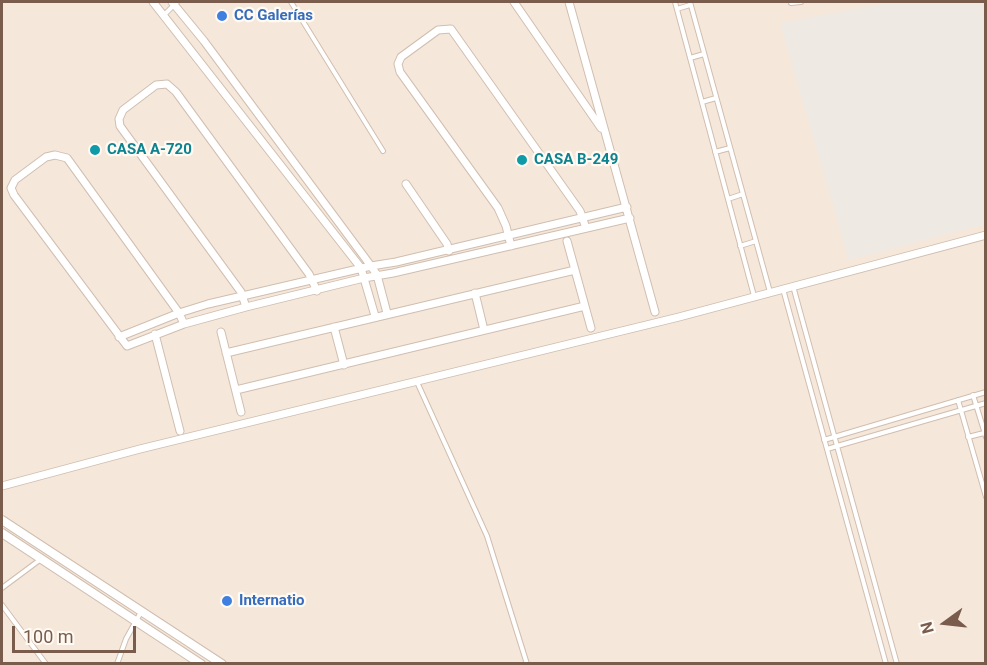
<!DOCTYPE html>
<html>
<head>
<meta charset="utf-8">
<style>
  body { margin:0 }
  #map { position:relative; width:987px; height:665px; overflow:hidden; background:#fdf6ec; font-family:Roboto,sans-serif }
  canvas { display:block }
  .frame { position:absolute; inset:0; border:3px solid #7a5c4d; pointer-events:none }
  .north { position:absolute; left:915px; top:593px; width:60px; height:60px; -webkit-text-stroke:4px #fffaf3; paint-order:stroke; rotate:255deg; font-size:16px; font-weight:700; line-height:24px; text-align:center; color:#7a5c4d }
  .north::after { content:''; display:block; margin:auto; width:21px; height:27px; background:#7a5c4d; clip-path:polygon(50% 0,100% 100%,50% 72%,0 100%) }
  .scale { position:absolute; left:12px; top:626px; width:124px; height:27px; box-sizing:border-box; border:3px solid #7a5c4d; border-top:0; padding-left:8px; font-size:18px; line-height:21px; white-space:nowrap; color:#7a5c4d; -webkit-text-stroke:4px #fffaf3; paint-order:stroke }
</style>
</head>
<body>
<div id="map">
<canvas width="987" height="665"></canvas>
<div class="frame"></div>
<div class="north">N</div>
<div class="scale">100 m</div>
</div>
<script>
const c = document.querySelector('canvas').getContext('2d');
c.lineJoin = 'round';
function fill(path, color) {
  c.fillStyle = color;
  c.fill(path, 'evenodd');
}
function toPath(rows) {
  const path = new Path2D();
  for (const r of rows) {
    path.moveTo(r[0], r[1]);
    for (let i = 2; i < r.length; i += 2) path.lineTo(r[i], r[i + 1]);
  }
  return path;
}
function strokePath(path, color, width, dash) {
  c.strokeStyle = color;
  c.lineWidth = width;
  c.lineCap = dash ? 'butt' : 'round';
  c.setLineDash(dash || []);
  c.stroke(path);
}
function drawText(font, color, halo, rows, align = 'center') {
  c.font = font + ' Roboto,sans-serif';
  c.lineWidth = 4.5;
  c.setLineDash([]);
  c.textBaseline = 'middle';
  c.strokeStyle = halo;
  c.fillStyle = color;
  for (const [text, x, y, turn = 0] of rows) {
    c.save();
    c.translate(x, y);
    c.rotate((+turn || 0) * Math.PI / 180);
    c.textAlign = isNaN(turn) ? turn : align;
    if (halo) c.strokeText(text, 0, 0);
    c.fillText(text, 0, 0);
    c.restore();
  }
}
fill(toPath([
  [2,2,985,2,985,663,2,663]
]), '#f5e8da');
fill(toPath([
  [892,2,985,2,985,224,849,260,780,23]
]), '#efe9e4');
const service = toPath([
  [291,2,383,151],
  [675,2,754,296],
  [690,2,770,292],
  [791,3,801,2],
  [677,9,690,5],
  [164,15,177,2],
  [690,58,704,54],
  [702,102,716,98],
  [715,152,730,148],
  [728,199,743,194],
  [740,246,756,241],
  [793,286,897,664],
  [783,289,886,664],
  [417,382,487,536,527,664],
  [973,395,986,437],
  [958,400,986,497],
  [968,437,984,433],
  [824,440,986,392],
  [827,449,986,403],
  [2,588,41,559],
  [2,605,46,664],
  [117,664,126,639,141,612]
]);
const minor = toPath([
  [153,2,361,268,375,316],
  [172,2,204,41,371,266,377,275,387,313],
  [514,2,601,128],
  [569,2,655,312],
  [406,184,447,244,449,251],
  [567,241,591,328],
  [511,246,506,226,498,208,400,72,398,64,401,57,438,30,451,29,580,211,586,228],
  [475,293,484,330],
  [246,307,241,292,120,126,119,119,123,110,156,85,167,84,176,92,309,274,317,291],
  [184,324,179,313,67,158,55,155,46,157,15,180,11,188,14,195,127,346,184,324,246,307,364,278,393,273,630,218],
  [334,327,344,365],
  [221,332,241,412],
  [155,334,180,431],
  [119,337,179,313,208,304,371,266,396,262,627,207],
  [226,353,575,270],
  [236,390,585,306],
  [2,486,140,449,679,317,986,235]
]);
const tertiary = toPath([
  [2,520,222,664],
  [2,533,201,664]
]);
strokePath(service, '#d1beb0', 6);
strokePath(minor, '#d1beb0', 9);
strokePath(tertiary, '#d1beb0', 10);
strokePath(service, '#fff', 4);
strokePath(minor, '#fff', 7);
strokePath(tertiary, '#fff', 8);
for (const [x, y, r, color] of [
  [222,16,6,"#3f7fe0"],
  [95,150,6,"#0f9aa8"],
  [522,160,6,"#0f9aa8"],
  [227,601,6,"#3f7fe0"]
]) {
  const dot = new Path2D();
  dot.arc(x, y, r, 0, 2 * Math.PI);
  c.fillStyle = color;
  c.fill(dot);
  strokePath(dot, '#fffaf3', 2);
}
drawText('bold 15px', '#366cbe', '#fffaf3', [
  ["CC Galerías",234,16],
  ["Internatio",239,601]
], 'left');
drawText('bold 15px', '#0d838f', '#fffaf3', [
  ["CASA A-720",107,150],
  ["CASA B-249",534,160]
], 'left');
</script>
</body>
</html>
